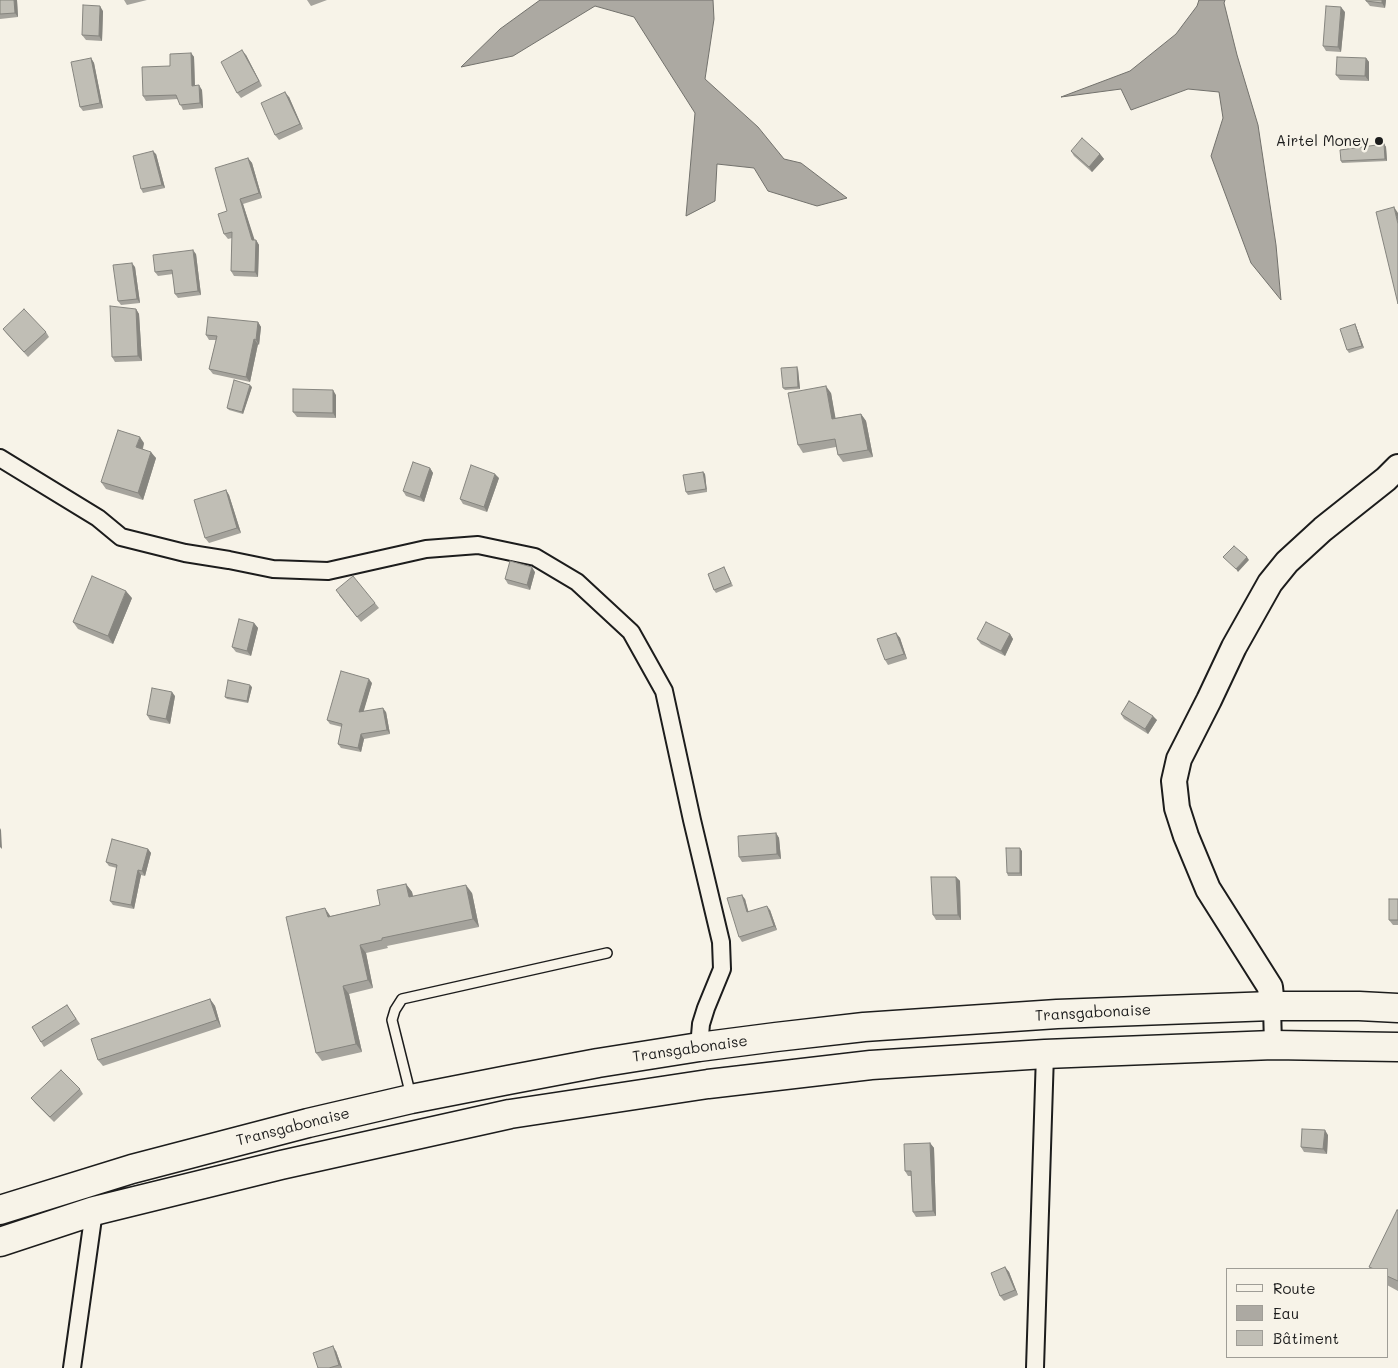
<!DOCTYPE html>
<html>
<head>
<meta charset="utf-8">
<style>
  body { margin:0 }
  #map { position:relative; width:1398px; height:1368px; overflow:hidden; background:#f7f3e8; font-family:Mali,sans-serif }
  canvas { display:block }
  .legend { position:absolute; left:1226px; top:1268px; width:162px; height:90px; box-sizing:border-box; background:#f7f3e8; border:1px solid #9f9d96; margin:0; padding:6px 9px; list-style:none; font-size:15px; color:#1c1c1c }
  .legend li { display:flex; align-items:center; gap:10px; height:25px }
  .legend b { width:25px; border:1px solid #9f9d96 }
</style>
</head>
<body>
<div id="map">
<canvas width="1398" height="1368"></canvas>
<ul class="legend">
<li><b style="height:6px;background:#f7f3e8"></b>Route</li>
<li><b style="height:14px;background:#aca9a2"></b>Eau</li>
<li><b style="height:14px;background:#c0beb5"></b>Bâtiment</li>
</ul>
</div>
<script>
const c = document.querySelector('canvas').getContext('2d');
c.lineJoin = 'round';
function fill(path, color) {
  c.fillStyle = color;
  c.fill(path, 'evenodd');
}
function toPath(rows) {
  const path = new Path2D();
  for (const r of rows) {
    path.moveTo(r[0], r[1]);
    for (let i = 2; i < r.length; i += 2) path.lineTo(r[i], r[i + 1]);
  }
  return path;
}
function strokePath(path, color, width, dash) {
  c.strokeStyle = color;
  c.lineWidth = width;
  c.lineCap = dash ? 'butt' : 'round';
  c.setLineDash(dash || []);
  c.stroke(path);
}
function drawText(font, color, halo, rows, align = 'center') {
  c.font = font + ' Mali,sans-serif';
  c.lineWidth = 5;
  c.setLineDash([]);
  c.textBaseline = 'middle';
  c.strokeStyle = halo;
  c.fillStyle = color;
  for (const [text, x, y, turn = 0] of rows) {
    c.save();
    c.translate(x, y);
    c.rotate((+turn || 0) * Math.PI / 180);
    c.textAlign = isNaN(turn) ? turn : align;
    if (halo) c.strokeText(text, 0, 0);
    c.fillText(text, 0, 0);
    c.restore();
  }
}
const water = toPath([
  [540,0,713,0,714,19,705,79,758,127,784,159,801,163,847,198,817,206,768,191,754,168,717,164,715,201,686,216,695,113,634,17,595,6,513,56,461,67,500,29,540,0],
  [1199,0,1225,0,1224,3,1237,55,1258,125,1276,245,1281,300,1251,263,1211,156,1223,118,1219,92,1188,89,1131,110,1121,89,1061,97,1130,71,1176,34,1197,6,1199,0]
]);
fill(water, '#aca9a2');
strokePath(water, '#72716c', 1);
const lane = toPath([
  [411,1096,392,1020,395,1010,402,999,607,953]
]);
const street = toPath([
  [0,458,98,518,121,537,185,553,229,560,273,569,328,571,426,549,478,545,535,557,577,582,631,632,664,691,692,820,721,942,722,969,706,1008,701,1024,699,1047],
  [1272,1006,1273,1045],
  [72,1368,94,1211],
  [1035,1368,1045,1054]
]);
const secondary = toPath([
  [1272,1006,1270,987,1208,889,1186,836,1177,808,1174,781,1179,759,1209,700,1234,647,1270,583,1287,562,1323,529,1386,479,1398,467]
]);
const highway = toPath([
  [0,1210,132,1169,308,1123,411,1099,508,1080,598,1063,699,1047,776,1037,864,1027,1057,1014,1272,1006,1359,1006,1398,1008],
  [0,1242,94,1211,281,1165,510,1114,708,1084,871,1065,1045,1054,1273,1045,1398,1047]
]);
strokePath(lane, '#1c1c1c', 12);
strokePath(street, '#1c1c1c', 20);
strokePath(secondary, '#1c1c1c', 28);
strokePath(highway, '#1c1c1c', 31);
strokePath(lane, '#f7f3e8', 9);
strokePath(street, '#f7f3e8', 16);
strokePath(secondary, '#f7f3e8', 24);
strokePath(highway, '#f7f3e8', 28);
fill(toPath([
  [0,0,17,0,18,17,0,19],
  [124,0,147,0,127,5],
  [307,0,327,0,311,6],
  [1386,0,1385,8,1370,6,1366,1],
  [103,11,102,41,86,40,82,35],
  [1345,12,1341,52,1326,51,1323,46],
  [191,53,194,57,195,86,202,90,203,108,183,110,178,99,146,101,143,96,170,66],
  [246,55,262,86,241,98,237,93],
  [91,58,94,63,103,108,83,111,80,107],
  [1366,58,1369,62,1369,81,1340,80,1336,75],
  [289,97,303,129,279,140,275,135],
  [1384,144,1386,147,1387,161,1342,163,1341,161],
  [1071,151,1100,154,1104,159,1092,172,1074,156],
  [156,154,165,188,143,193,141,189],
  [248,158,252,163,262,198,243,204,254,240,256,240,259,245,258,277,234,276,231,271,232,238,228,239,224,234,227,211],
  [196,254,201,295,178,298,175,294,173,274,158,276,155,272],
  [135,267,140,303,121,305,118,301],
  [136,309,139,314,142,361,115,362,112,357],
  [258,322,261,327,259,345,258,344,250,382,213,374,209,369,216,340,209,340,206,335],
  [1355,324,1356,326,1364,348,1349,353,1347,350],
  [3,329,46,332,49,337,28,357,7,334],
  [798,369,800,389,785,390,783,388],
  [252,387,243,414,229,410,227,408],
  [831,393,835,418,861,414,866,421,873,457,843,462,838,455,836,447,803,453,798,445],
  [336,395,336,418,297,417,293,412],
  [144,443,143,449,156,458,143,500,106,489,101,482],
  [430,468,433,473,424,502,406,496,403,491],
  [703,472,705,474,707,492,688,495,686,492],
  [499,478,487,512,463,504,460,499],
  [226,490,229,495,241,533,209,543,205,538],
  [724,567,733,586,716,593,714,590],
  [535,572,530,590,508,584,505,579],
  [339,595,375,603,379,608,361,622],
  [132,598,113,644,78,629,73,622],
  [254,623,258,628,251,656,236,652,232,647],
  [896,633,900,638,907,659,888,665,885,660],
  [1010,634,1013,639,1005,656,981,644,977,639],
  [372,683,363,712,386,712,390,734,364,739,361,752,341,748,338,744,342,727,330,724,327,720],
  [252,687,248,703,227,699,225,697],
  [175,696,170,724,150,720,147,715],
  [1121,714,1157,720,1148,734,1124,719],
  [776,833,779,838,781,859,742,862,739,857],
  [148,849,151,853,145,876,141,875,134,909,113,905,110,901,117,868,109,866,106,862],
  [1022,851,1022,876,1008,876,1007,873],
  [956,877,960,881,961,920,936,920,933,915],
  [406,884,412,892,413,896,472,893,479,927,387,946,388,948,366,953,373,988,349,994,362,1052,322,1061,316,1053,331,916,380,905],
  [745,899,748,912,770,910,777,930,742,942,739,937],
  [1398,899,1398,925,1393,925,1389,920],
  [210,999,215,1006,221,1027,103,1066,98,1060],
  [67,1005,80,1024,44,1047,32,1027],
  [80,1089,83,1094,54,1122,35,1103,31,1098],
  [1328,1135,1327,1154,1304,1152,1301,1147],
  [930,1143,934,1148,936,1216,916,1217,913,1212,911,1176,908,1176,905,1171],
  [1398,1210,1398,1291,1387,1285,1387,1269,1371,1269,1369,1267],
  [1005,1267,1009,1272,1018,1295,1004,1301,1000,1296],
  [336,1351,342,1368,318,1368]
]), '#a5a39c');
fill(toPath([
  [14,0,17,0,18,17,15,13],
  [1382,0,1386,0,1385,8,1382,3],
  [100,6,103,11,102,41,99,36],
  [1341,7,1345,12,1341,52,1338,47],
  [242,50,246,55,262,86,259,81],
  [191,53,194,57,195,90,192,86],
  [91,58,94,63,103,108,100,103],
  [1366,58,1369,62,1369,81,1365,76],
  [199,85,202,90,203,108,200,103],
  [285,92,289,97,303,129,300,124],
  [1384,144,1386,147,1387,161,1385,159],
  [153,151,156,154,165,188,162,185],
  [1100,154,1104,159,1092,172,1089,167],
  [248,158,252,163,262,198,259,193],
  [240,199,243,204,256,244,256,240,259,245,258,277,255,272,252,240],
  [1394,207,1398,213,1398,224],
  [193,250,196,254,201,295,198,291],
  [132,263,135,267,140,303,137,299],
  [136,309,139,314,142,361,138,356],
  [258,322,261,327,259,345,256,340],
  [1355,324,1356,326,1364,348,1362,346],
  [254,339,258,344,250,382,246,377],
  [797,367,798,369,800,389,798,387],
  [250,385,252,387,243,414,242,412],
  [826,386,831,393,837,426,832,419],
  [333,390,336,395,336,418,333,413],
  [861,414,866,421,873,457,868,450],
  [140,437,144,443,141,454,136,447],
  [151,452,156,458,143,500,138,493],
  [430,468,433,473,424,502,420,497],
  [703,472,705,474,707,492,706,489],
  [495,474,499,478,487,512,484,507],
  [226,490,229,495,241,533,237,528],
  [1247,557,1249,560,1238,572,1236,569],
  [532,567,535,572,530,590,527,585],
  [126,591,132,598,113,644,108,636],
  [254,623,258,628,251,656,247,651],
  [896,633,900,638,907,659,904,654],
  [1010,634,1013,639,1005,656,1001,651],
  [369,679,372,683,362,717,359,712],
  [250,685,252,687,248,703,247,701],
  [172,692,175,696,170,724,166,719],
  [383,708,386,712,390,734,387,730],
  [1153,716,1157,720,1148,734,1145,729],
  [361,734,364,739,361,752,358,748],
  [0,828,1,830,2,849,0,847],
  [776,833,779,838,781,859,777,854],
  [1020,848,1022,851,1022,876,1020,873],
  [148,849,151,853,145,876,142,871],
  [138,870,141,875,134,909,131,905],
  [956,877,960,881,961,920,958,915],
  [406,884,412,892,415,905,409,897],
  [466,885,472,893,479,927,473,919],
  [742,895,745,899,750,917,747,912],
  [767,906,770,910,777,930,774,926],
  [325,908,331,917,328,917],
  [360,945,366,953,373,988,368,980],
  [343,986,349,994,362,1052,356,1044],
  [210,999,215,1006,221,1027,217,1020],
  [1325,1130,1328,1135,1327,1154,1323,1149],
  [930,1143,934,1148,936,1216,933,1211],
  [1005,1267,1009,1272,1018,1295,1015,1290],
  [333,1346,336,1351,342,1368,339,1365]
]), '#86857f');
const building = toPath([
  [0,0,14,0,15,13,0,14,0,0],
  [1366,0,1382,0,1382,3,1366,1,1366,0],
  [83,5,100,6,99,36,82,35,83,5],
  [1326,6,1341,7,1338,47,1323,46,1326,6],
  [242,50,259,81,237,93,221,62,242,50],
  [191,53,192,86,199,85,200,103,180,105,176,95,143,96,142,67,170,66,170,54,191,53],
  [1337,57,1366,58,1365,76,1336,75,1337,57],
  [91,58,100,103,80,107,71,62,91,58],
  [285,92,300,124,275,135,261,103,285,92],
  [1082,138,1100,154,1089,167,1071,151,1082,138],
  [1384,144,1385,159,1341,161,1340,150,1384,144],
  [153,151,162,185,141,189,133,156,153,151],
  [248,158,259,193,240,199,252,240,256,240,255,272,231,271,232,232,224,234,218,214,227,211,215,168,248,158],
  [1394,207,1398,224,1398,304,1376,212,1394,207],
  [193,250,198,291,175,294,172,270,155,272,153,255,193,250],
  [132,263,137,299,118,301,113,265,132,263],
  [110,306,136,309,138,356,112,357,110,306],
  [24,309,46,332,24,352,3,329,24,309],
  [208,317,258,322,256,340,254,339,246,377,209,369,217,336,206,335,208,317],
  [1355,324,1362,346,1347,350,1340,329,1355,324],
  [797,367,798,387,783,388,781,368,797,367],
  [234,380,250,385,242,412,227,408,234,380],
  [826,386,832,419,861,414,868,450,838,455,835,439,798,445,788,393,826,386],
  [293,389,333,390,333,413,293,412,293,389],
  [118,430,140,437,136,447,151,452,138,493,101,482,118,430],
  [413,462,430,468,420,497,403,491,413,462],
  [471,465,495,474,484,507,460,499,471,465],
  [703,472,706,489,686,492,683,475,703,472],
  [226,490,237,528,205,538,194,500,226,490],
  [1234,546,1247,557,1236,569,1223,557,1234,546],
  [510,561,532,567,527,585,505,579,510,561],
  [724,567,731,583,714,590,708,574,724,567],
  [92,576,126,591,108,636,73,622,92,576],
  [353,576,375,603,357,617,336,590,353,576],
  [239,619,254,623,247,651,232,647,239,619],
  [986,622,1010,634,1001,651,977,639,986,622],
  [896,633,904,654,885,660,877,639,896,633],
  [341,671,369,679,359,712,383,708,387,730,361,734,358,748,338,744,342,724,327,720,341,671],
  [228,680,250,685,247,701,225,697,228,680],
  [152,688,172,692,166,719,147,715,152,688],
  [1129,701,1153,716,1145,729,1121,714,1129,701],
  [776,833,777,854,739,857,738,836,776,833],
  [112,839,148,849,142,871,138,870,131,905,110,901,117,865,106,862,112,839],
  [1006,848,1020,848,1020,873,1007,873,1006,848],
  [931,877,956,877,958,915,933,915,931,877],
  [406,884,409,897,466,885,473,919,382,938,382,940,360,945,368,980,343,986,356,1044,316,1053,286,917,325,908,328,917,380,905,377,890,406,884],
  [742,895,747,912,767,906,774,926,739,937,727,898,742,895],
  [1389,899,1398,899,1398,920,1389,920,1389,899],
  [210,999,217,1020,98,1060,91,1039,210,999],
  [67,1005,76,1019,41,1042,32,1027,67,1005],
  [61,1070,80,1089,50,1117,31,1098,61,1070],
  [1302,1129,1325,1130,1323,1149,1301,1147,1302,1129],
  [930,1143,933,1211,913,1212,911,1171,905,1171,904,1144,930,1143],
  [1397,1210,1398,1210,1398,1281,1387,1276,1387,1269,1374,1269,1369,1267,1397,1210],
  [1005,1267,1015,1290,1000,1296,991,1273,1005,1267],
  [333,1346,339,1365,329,1368,318,1368,313,1353,333,1346]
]);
fill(building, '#c0beb5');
strokePath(building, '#86857f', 1);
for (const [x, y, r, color] of [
  [1379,141,5,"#1c1c1c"]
]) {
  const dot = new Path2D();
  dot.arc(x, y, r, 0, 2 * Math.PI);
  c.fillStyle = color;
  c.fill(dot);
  strokePath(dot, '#f7f3e8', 2);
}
drawText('15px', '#1c1c1c', '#f7f3e8', [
  ["Airtel Money",1369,141]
], 'right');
drawText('15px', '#1c1c1c', '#f7f3e8', [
  ["Transgabonaise",1093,1013,-3],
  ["Transgabonaise",690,1049,-8],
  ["Transgabonaise",293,1127,-14]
]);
</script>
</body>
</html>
